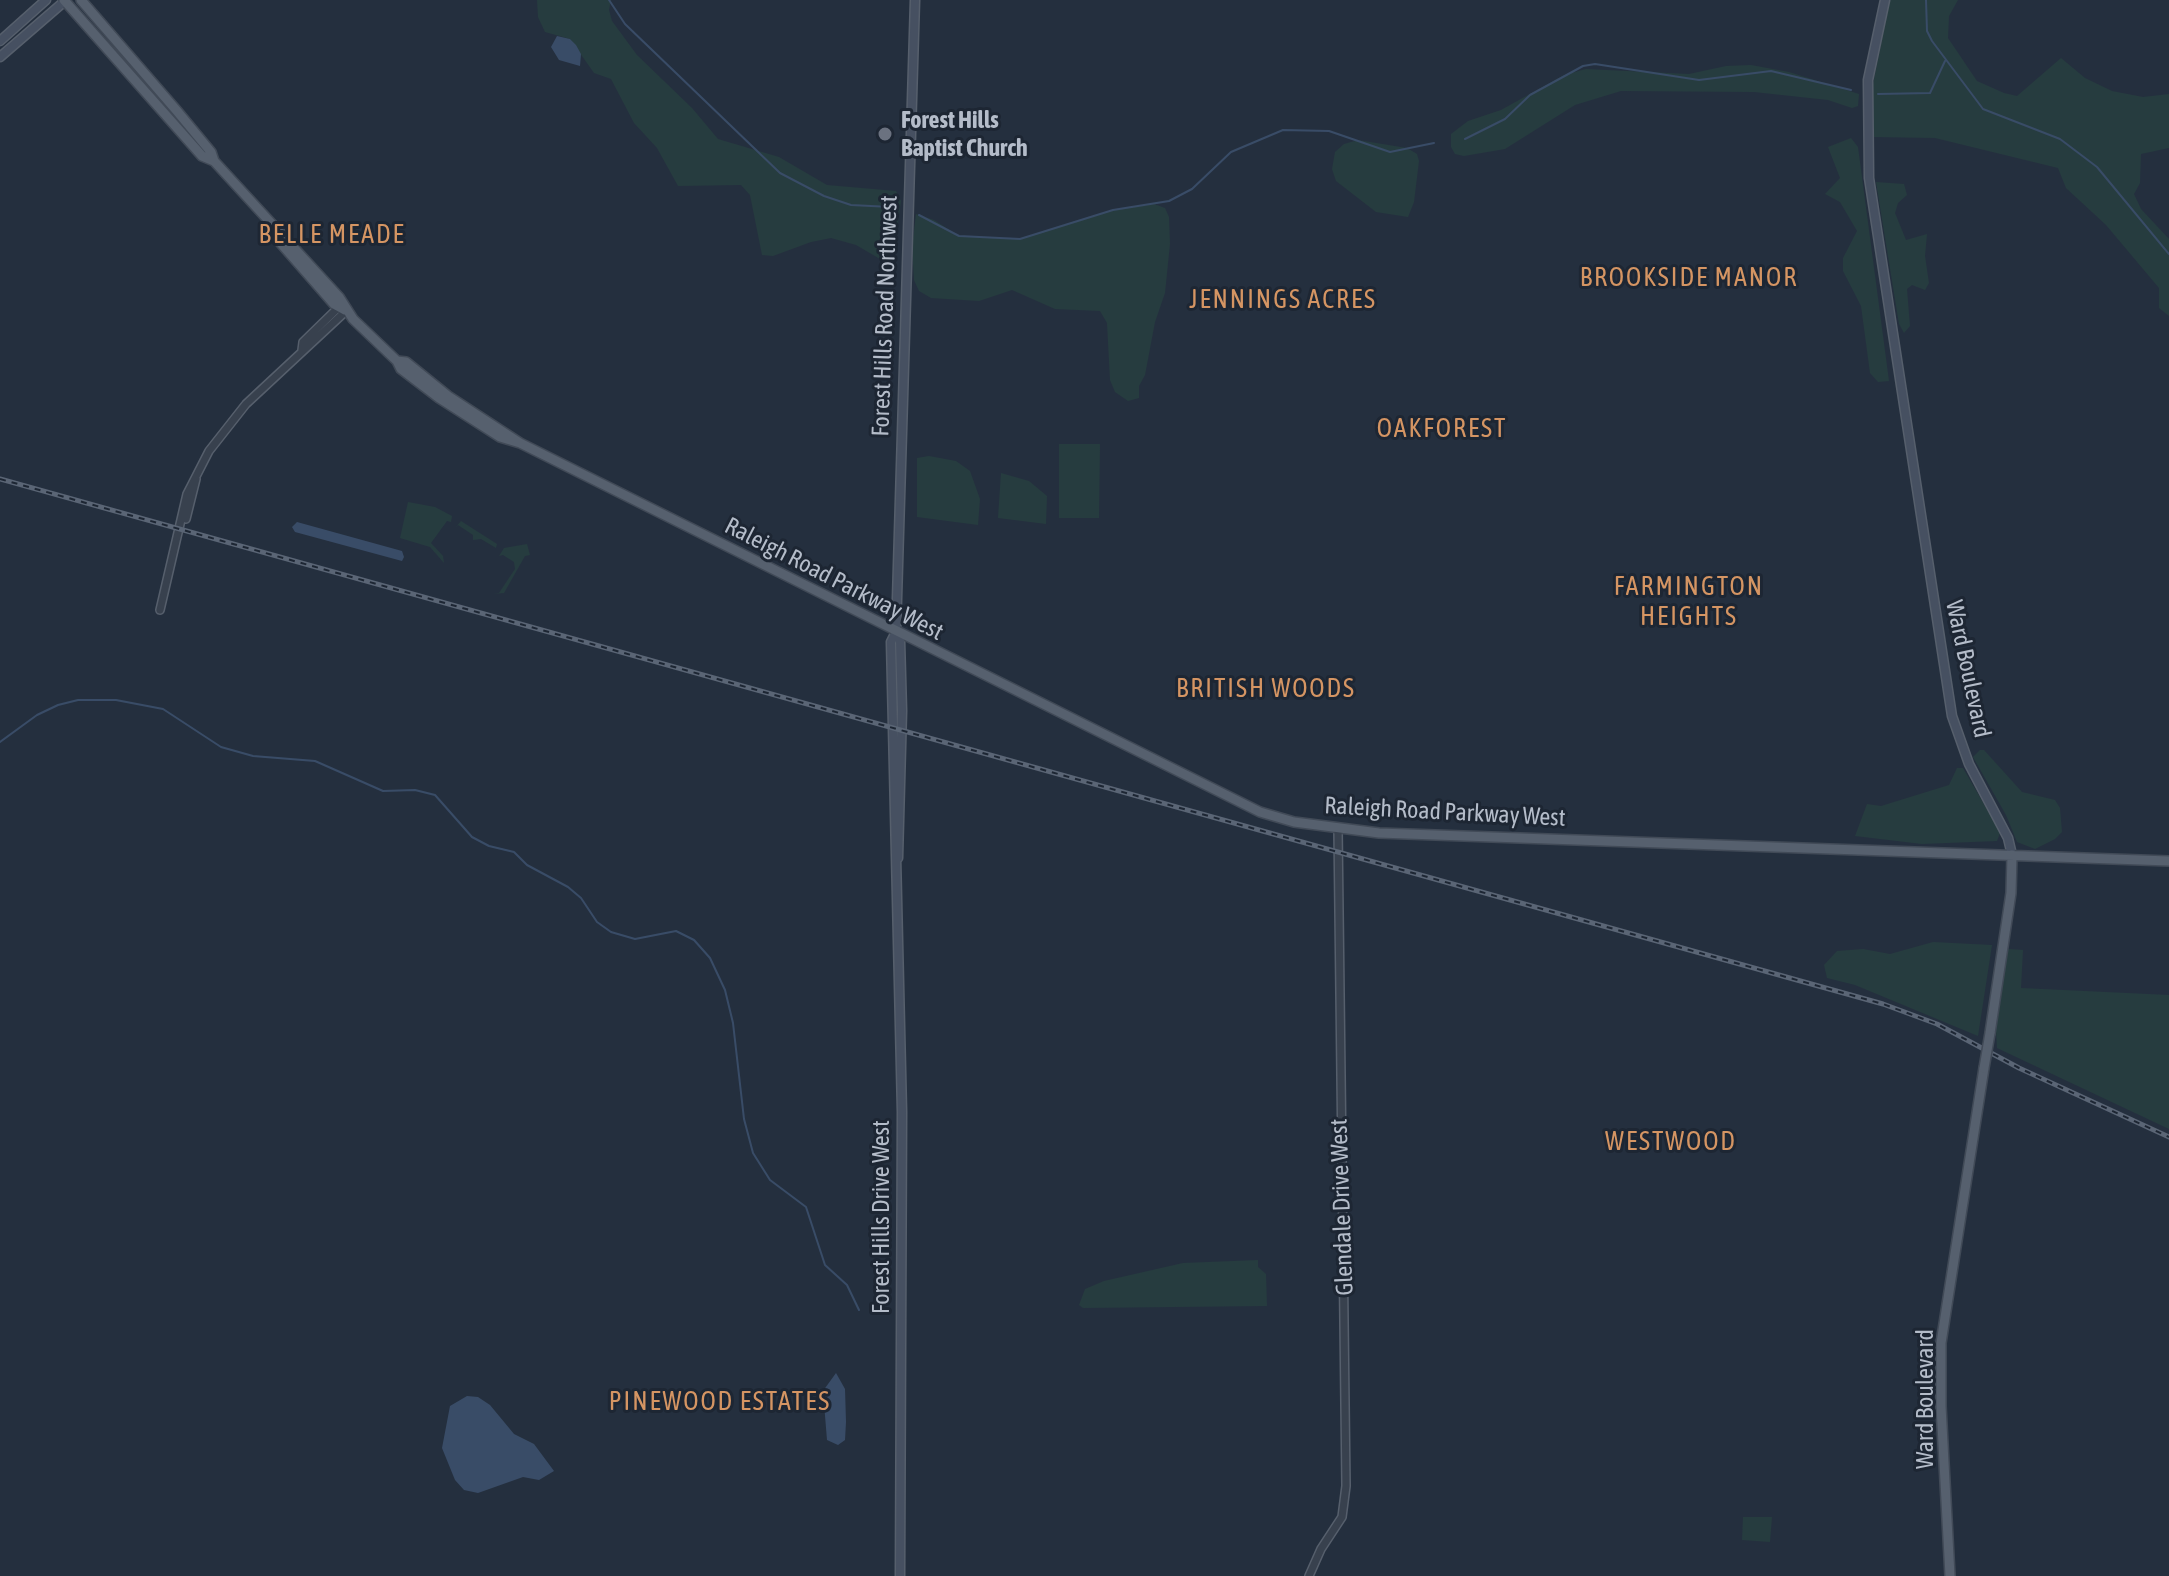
<!DOCTYPE html>
<html>
<head>
<meta charset="utf-8">
<style>
  body { margin:0 }
  canvas { display:block; background:#242f3e }
</style>
</head>
<body>
<canvas width="2169" height="1576"></canvas>
<script>
const c = document.querySelector('canvas').getContext('2d');
c.lineJoin = 'round';
function fill(path, color) {
  c.fillStyle = color;
  c.fill(path, 'evenodd');
}
function toPath(rows) {
  const path = new Path2D();
  for (const r of rows) {
    path.moveTo(r[0], r[1]);
    for (let i = 2; i < r.length; i += 2) path.lineTo(r[i], r[i + 1]);
  }
  return path;
}
function strokePath(path, color, width, dash) {
  c.strokeStyle = color;
  c.lineWidth = width;
  c.lineCap = dash ? 'butt' : 'round';
  c.setLineDash(dash || []);
  c.stroke(path);
}
function drawText(font, color, halo, rows, align = 'center') {
  c.font = font + ' "Asap Condensed",sans-serif';
  c.lineWidth = 6;
  c.setLineDash([]);
  c.textBaseline = 'middle';
  c.strokeStyle = halo;
  c.fillStyle = color;
  for (const [text, x, y, turn = 0] of rows) {
    c.save();
    c.translate(x, y);
    c.rotate((+turn || 0) * Math.PI / 180);
    c.textAlign = isNaN(turn) ? turn : align;
    if (halo) c.strokeText(text, 0, 0);
    c.fillText(text, 0, 0);
    c.restore();
  }
}
fill(toPath([
  [537,0,611,0,609,10,612,21,637,55,692,108,718,139,779,157,827,185,896,191,901,201,893,258,880,259,856,245,831,238,811,242,773,256,762,255,750,195,741,185,678,186,657,148,634,123,611,79,594,73,570,39,545,32,538,17],
  [1890,0,1958,0,1949,16,1948,38,1977,81,2004,93,2017,96,2061,58,2085,78,2112,91,2143,97,2169,94,2169,148,2141,154,2140,183,2134,194,2141,209,2169,239,2169,316,2159,308,2159,288,2106,225,2066,188,2058,168,1935,138,1871,137,1872,89],
  [1751,65,1789,72,1859,94,1858,106,1852,108,1828,100,1754,92,1621,91,1575,105,1505,149,1464,156,1455,154,1451,147,1451,134,1468,121,1501,110,1564,75,1586,69,1689,74,1726,66],
  [1851,138,1858,147,1889,381,1878,382,1870,373,1861,306,1843,271,1843,258,1857,231,1840,202,1825,194,1840,178,1828,147],
  [1358,140,1407,148,1417,154,1419,161,1414,202,1408,217,1376,212,1336,181,1332,169,1335,152,1344,144],
  [1876,182,1904,184,1907,195,1898,203,1895,213,1906,240,1927,234,1925,256,1929,283,1925,290,1912,285,1907,289,1910,326,1904,333,1899,324],
  [1154,204,1165,208,1169,217,1170,244,1165,293,1155,322,1145,375,1139,386,1139,398,1128,401,1115,392,1110,380,1107,323,1100,311,1055,309,1012,290,979,301,931,298,919,291,914,280,912,247,916,214,934,220,959,236,1020,239,1113,210],
  [1059,444,1100,444,1099,518,1059,518],
  [929,456,956,461,970,471,980,499,978,525,917,517,917,458],
  [1001,473,1029,481,1047,496,1046,524,998,518],
  [408,502,435,507,452,516,451,522,447,521,431,543,443,556,444,563,430,547,400,538],
  [461,521,497,544,496,548,481,539,473,540,473,535,458,525,455,528],
  [527,544,530,555,525,556,504,593,493,594,499,593,515,569,514,562,503,555,499,556,504,548],
  [1980,750,1984,750,2022,792,2055,800,2060,808,2062,832,2055,839,2035,849,2017,842,2006,815,1973,757],
  [1957,768,1963,768,1996,825,2000,833,1997,841,1922,844,1855,836,1867,804,1881,806,1949,785],
  [1933,942,1992,945,1978,1036,1855,985,1827,978,1824,965,1837,951,1863,949,1890,954],
  [2008,949,2023,950,2021,988,2169,995,2169,1129,1997,1048,1996,1030],
  [1258,1260,1258,1267,1266,1274,1267,1306,1083,1308,1079,1305,1085,1289,1104,1281,1183,1263],
  [1743,1517,1772,1517,1770,1542,1742,1540]
]), '#263c3f');
fill(toPath([
  [557,36,570,39,576,45,581,54,580,66,559,60,551,47],
  [297,522,402,551,404,557,402,561,295,532,292,527],
  [836,1373,845,1389,846,1422,845,1440,838,1445,827,1440,823,1391],
  [467,1396,478,1397,490,1405,514,1434,534,1444,554,1471,539,1480,523,1477,478,1493,464,1490,455,1480,442,1448,450,1406]
]), '#394c67');
strokePath(toPath([
  [609,0,625,24,780,173,824,196,851,205,891,207],
  [1926,0,1927,31,1932,41,1983,109,2060,139,2097,167,2169,254],
  [1878,94,1930,93,1945,61],
  [1465,139,1505,119,1530,95,1583,66,1595,64,1699,80,1771,71,1851,90],
  [919,215,959,236,1020,239,1113,210,1169,201,1192,189,1231,152,1283,130,1329,131,1390,152,1434,143],
  [0,742,37,715,58,705,78,700,116,700,163,709,221,747,253,756,315,761,383,791,415,790,435,795,472,837,489,846,514,852,527,865,568,887,581,898,597,922,611,932,635,939,676,931,694,940,710,958,725,990,733,1023,744,1119,753,1153,770,1180,806,1207,825,1265,847,1285,859,1310]
]), '#394c67', 2);
const tertiary = toPath([
  [302,350,303,342,342,304],
  [186,519,196,479],
  [160,610,187,494,209,451,246,404,346,311],
  [1309,1576,1321,1549,1342,1517,1346,1486,1338,829]
]);
const secondary = toPath([
  [1885,0,1868,80,1869,178,1952,716,1969,764,2008,838,2012,855],
  [0,41,46,0],
  [0,57,66,0],
  [896,632,900,640,902,711,898,858],
  [900,1576,902,1112,891,642,896,632,915,0]
]);
const primary = toPath([
  [64,0,202,156,214,161],
  [81,0,177,111,211,152,214,161,339,297,353,319,397,361,406,362,448,396,520,443,1260,812,1294,822,1379,833,2169,861],
  [274,230,278,240,334,304,345,310],
  [397,361,401,369,439,398,500,437,520,443],
  [1990,1033,2011,893,2012,855],
  [1950,1576,1941,1406,1941,1343,1984,1068]
]);
strokePath(tertiary, '#565f6c', 10);
strokePath(secondary, '#565f6c', 11);
strokePath(primary, '#414a57', 12);
strokePath(tertiary, '#38414e', 7);
strokePath(secondary, '#465061', 8);
strokePath(primary, '#56606e', 9);
const rail = toPath([
  [0,479,1883,1004,1937,1024,2019,1068,2169,1137]
]);
strokePath(rail, '#5a6575', 5);
strokePath(rail, '#1d2633', 2, [6]);
const primaryBridge = toPath([
  [1984,1068,1990,1033]
]);
strokePath(primaryBridge, '#414a57', 12, []);
strokePath(primaryBridge, '#56606e', 9);
for (const [x, y, r, color] of [
  [885,134,8,"#6b7280"]
]) {
  const dot = new Path2D();
  dot.arc(x, y, r, 0, 2 * Math.PI);
  c.fillStyle = color;
  c.fill(dot);
  strokePath(dot, '#1d2633', 3);
}
drawText('bold 24px', '#b4bcc9', '#1d2633', [
  ["Forest Hills",901,120],
  ["Baptist Church",901,148]
], 'left');
drawText('24px', '#b4bcc9', '#1d2633', [
  ["Forest Hills Road Northwest",885,316,-88],
  ["Raleigh Road Parkway West",834,579,27],
  ["Ward Boulevard",1968,669,78],
  ["Raleigh Road Parkway West",1445,812,3],
  ["Glendale Drive West",1342,1207,-92],
  ["Forest Hills Drive West",881,1217,-90],
  ["Ward Boulevard",1925,1399,-90]
]);
c.letterSpacing = '2px';
drawText('26px', '#d59563', '#1d2633', [
  ["BELLE MEADE",332,235],
  ["BROOKSIDE MANOR",1689,278],
  ["JENNINGS ACRES",1283,300],
  ["OAKFOREST",1442,429],
  ["FARMINGTON",1689,587],
  ["HEIGHTS",1689,617],
  ["BRITISH WOODS",1266,689],
  ["WESTWOOD",1671,1142],
  ["PINEWOOD ESTATES",720,1402]
]);
c.letterSpacing = '0px';
</script>
</body>
</html>
